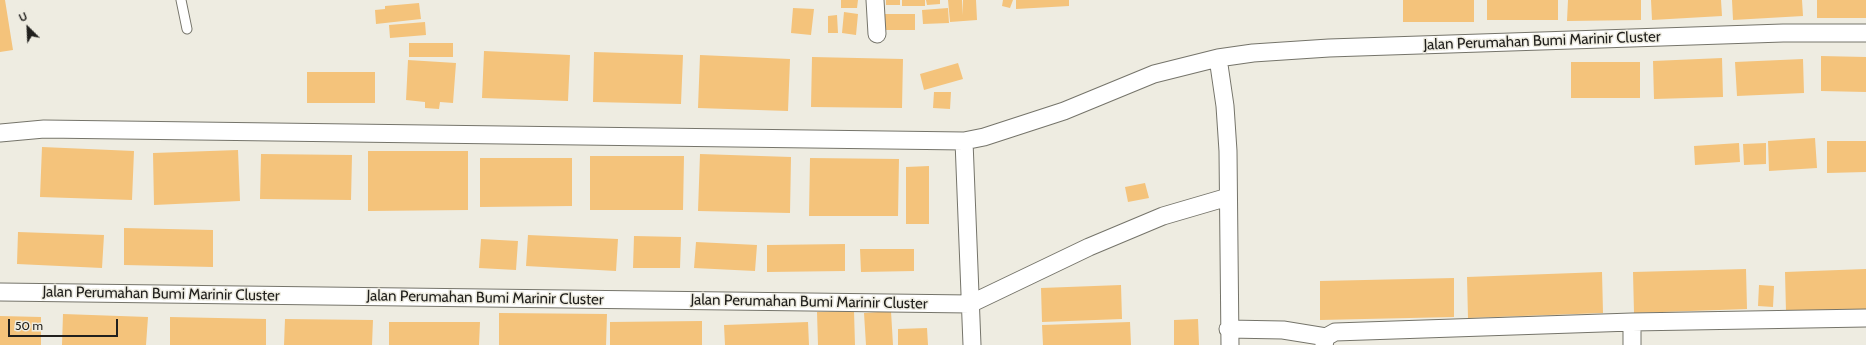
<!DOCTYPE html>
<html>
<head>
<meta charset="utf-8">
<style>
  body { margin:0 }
  #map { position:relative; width:1866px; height:345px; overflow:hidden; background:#eeece1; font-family:Cabin,sans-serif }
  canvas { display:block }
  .north { position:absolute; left:8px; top:8px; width:40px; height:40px; -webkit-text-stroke:3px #eeece1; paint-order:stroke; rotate:336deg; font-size:11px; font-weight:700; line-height:16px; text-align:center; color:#21201d }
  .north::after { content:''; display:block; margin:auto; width:14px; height:18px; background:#21201d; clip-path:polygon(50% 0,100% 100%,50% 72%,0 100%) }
  .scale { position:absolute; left:8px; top:319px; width:110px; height:18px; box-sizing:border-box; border:2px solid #21201d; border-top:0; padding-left:5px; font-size:12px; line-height:14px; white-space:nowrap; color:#21201d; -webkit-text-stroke:3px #eeece1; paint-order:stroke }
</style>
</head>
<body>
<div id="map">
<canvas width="1866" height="345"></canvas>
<div class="north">U</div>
<div class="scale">50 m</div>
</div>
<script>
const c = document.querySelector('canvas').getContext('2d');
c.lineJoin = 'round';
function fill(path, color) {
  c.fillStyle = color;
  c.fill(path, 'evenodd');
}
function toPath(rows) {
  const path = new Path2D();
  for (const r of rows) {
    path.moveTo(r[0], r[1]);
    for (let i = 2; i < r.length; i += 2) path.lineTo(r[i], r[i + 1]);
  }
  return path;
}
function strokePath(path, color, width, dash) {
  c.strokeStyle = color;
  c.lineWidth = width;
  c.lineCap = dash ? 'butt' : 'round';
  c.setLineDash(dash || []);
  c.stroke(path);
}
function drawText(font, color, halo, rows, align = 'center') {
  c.font = font + ' Cabin,sans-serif';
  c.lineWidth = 3;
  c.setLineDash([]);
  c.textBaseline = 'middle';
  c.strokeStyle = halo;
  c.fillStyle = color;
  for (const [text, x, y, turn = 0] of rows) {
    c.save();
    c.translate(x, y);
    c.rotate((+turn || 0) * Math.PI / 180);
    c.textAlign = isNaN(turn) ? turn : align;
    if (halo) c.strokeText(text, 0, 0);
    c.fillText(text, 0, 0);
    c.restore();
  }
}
fill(toPath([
  [0,0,5,0,13,50,0,52],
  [841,0,858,0,857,8,841,8],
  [886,0,900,0,900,5,886,5],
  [902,0,925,0,925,6,902,6],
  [926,0,940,0,940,4,927,5],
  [948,0,962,0,963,15,963,0,976,0,977,20,950,22],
  [1003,0,1013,0,1010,8,1002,6],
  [1016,0,1069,0,1069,6,1016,9],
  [1403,0,1474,0,1474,22,1403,22],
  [1487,0,1558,0,1558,20,1487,20],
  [1568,0,1641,0,1641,20,1567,21],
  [1651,0,1721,0,1722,16,1652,20],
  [1732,0,1802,0,1803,16,1733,20],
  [1817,0,1866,0,1866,18,1817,18],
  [419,3,421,19,376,24,375,10,385,9,385,6],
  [793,8,814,9,811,35,791,33],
  [948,8,949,23,923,24,922,10],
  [844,12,858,14,856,35,842,33],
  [879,14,915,14,915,30,879,30],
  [837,15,838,33,828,33,828,16],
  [425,22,426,35,390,38,389,25],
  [409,43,453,43,453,57,409,57],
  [484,51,570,55,568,101,482,98],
  [594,52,683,55,681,104,593,102],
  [700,55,790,59,788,111,698,108],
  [1821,56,1866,57,1866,92,1821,91],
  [812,57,903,59,902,108,811,107],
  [1722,58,1723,97,1654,99,1653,61],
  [1803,59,1804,93,1737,96,1735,62],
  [408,60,456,63,453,103,440,102,439,109,425,108,425,102,406,100],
  [1571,62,1640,62,1640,98,1571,98],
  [958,63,963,79,924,90,920,74],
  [307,72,375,72,375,103,307,103],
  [934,92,951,92,950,109,933,108],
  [1815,138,1817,168,1769,171,1768,141],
  [1827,141,1866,141,1866,172,1827,173],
  [1739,143,1740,162,1695,165,1694,146],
  [1766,143,1766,164,1744,165,1743,144],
  [42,147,134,151,132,200,40,197],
  [238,150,240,201,154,205,153,153],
  [368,151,468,151,468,210,368,211],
  [261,154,352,155,351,200,260,199],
  [700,154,791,157,790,213,698,211],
  [590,156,684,156,683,210,590,210],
  [480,158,572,158,572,206,480,207],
  [810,158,899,159,898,216,809,216],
  [929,166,929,224,906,224,906,167],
  [1145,183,1149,198,1128,202,1125,187],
  [124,228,213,230,213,267,124,265],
  [18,232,104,235,102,268,17,264],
  [528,235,618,239,616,271,526,266],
  [634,236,681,237,680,268,633,268],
  [481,239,518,241,516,270,479,268],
  [696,242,757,245,755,271,694,268],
  [845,244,845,271,767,272,767,245],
  [860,249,914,249,914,271,861,272],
  [1746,269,1747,309,1634,313,1633,272],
  [1866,269,1866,309,1786,312,1785,272],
  [1602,272,1603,313,1468,318,1467,277],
  [1454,278,1454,317,1320,320,1320,281],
  [1121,285,1122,319,1042,322,1041,288],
  [1759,285,1774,286,1773,307,1758,306],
  [854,311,855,345,818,345,817,312],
  [891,311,893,345,866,345,864,313],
  [499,313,607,314,606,345,499,345],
  [63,314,148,317,146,345,62,345],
  [0,316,41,317,41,345,0,345],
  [170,317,266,319,266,345,170,345],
  [285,319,373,320,372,345,284,345],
  [1198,319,1199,345,1174,345,1174,320],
  [702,321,702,345,610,345,610,322],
  [389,322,480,322,479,345,389,345],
  [808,322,809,345,725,345,724,325],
  [1130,322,1131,345,1043,345,1042,325],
  [927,328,928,345,898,345,898,329]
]), '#f4c37b');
const service = toPath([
  [181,0,187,29]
]);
const minor = toPath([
  [875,0,877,34],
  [1218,58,1225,106,1228,151,1230,345],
  [0,133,44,129,964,141,984,137,1064,111,1154,74,1218,58,1253,53,1329,48,1783,33,1866,33],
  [964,141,972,345],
  [0,292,970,304,1089,247,1163,216,1228,197],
  [1228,329,1283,330,1326,337],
  [1324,345,1326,337,1335,332,1632,322,1866,318],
  [1632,345,1632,322]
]);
strokePath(service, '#75746a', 11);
strokePath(minor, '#75746a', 19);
strokePath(service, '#fff', 9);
strokePath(minor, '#fff', 17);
drawText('15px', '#21201d', '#eeece1', [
  ["Jalan Perumahan Bumi Marinir Cluster",1542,41,-2],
  ["Jalan Perumahan Bumi Marinir Cluster",161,294,1],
  ["Jalan Perumahan Bumi Marinir Cluster",485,298,1],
  ["Jalan Perumahan Bumi Marinir Cluster",809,302,1]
]);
</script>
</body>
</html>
